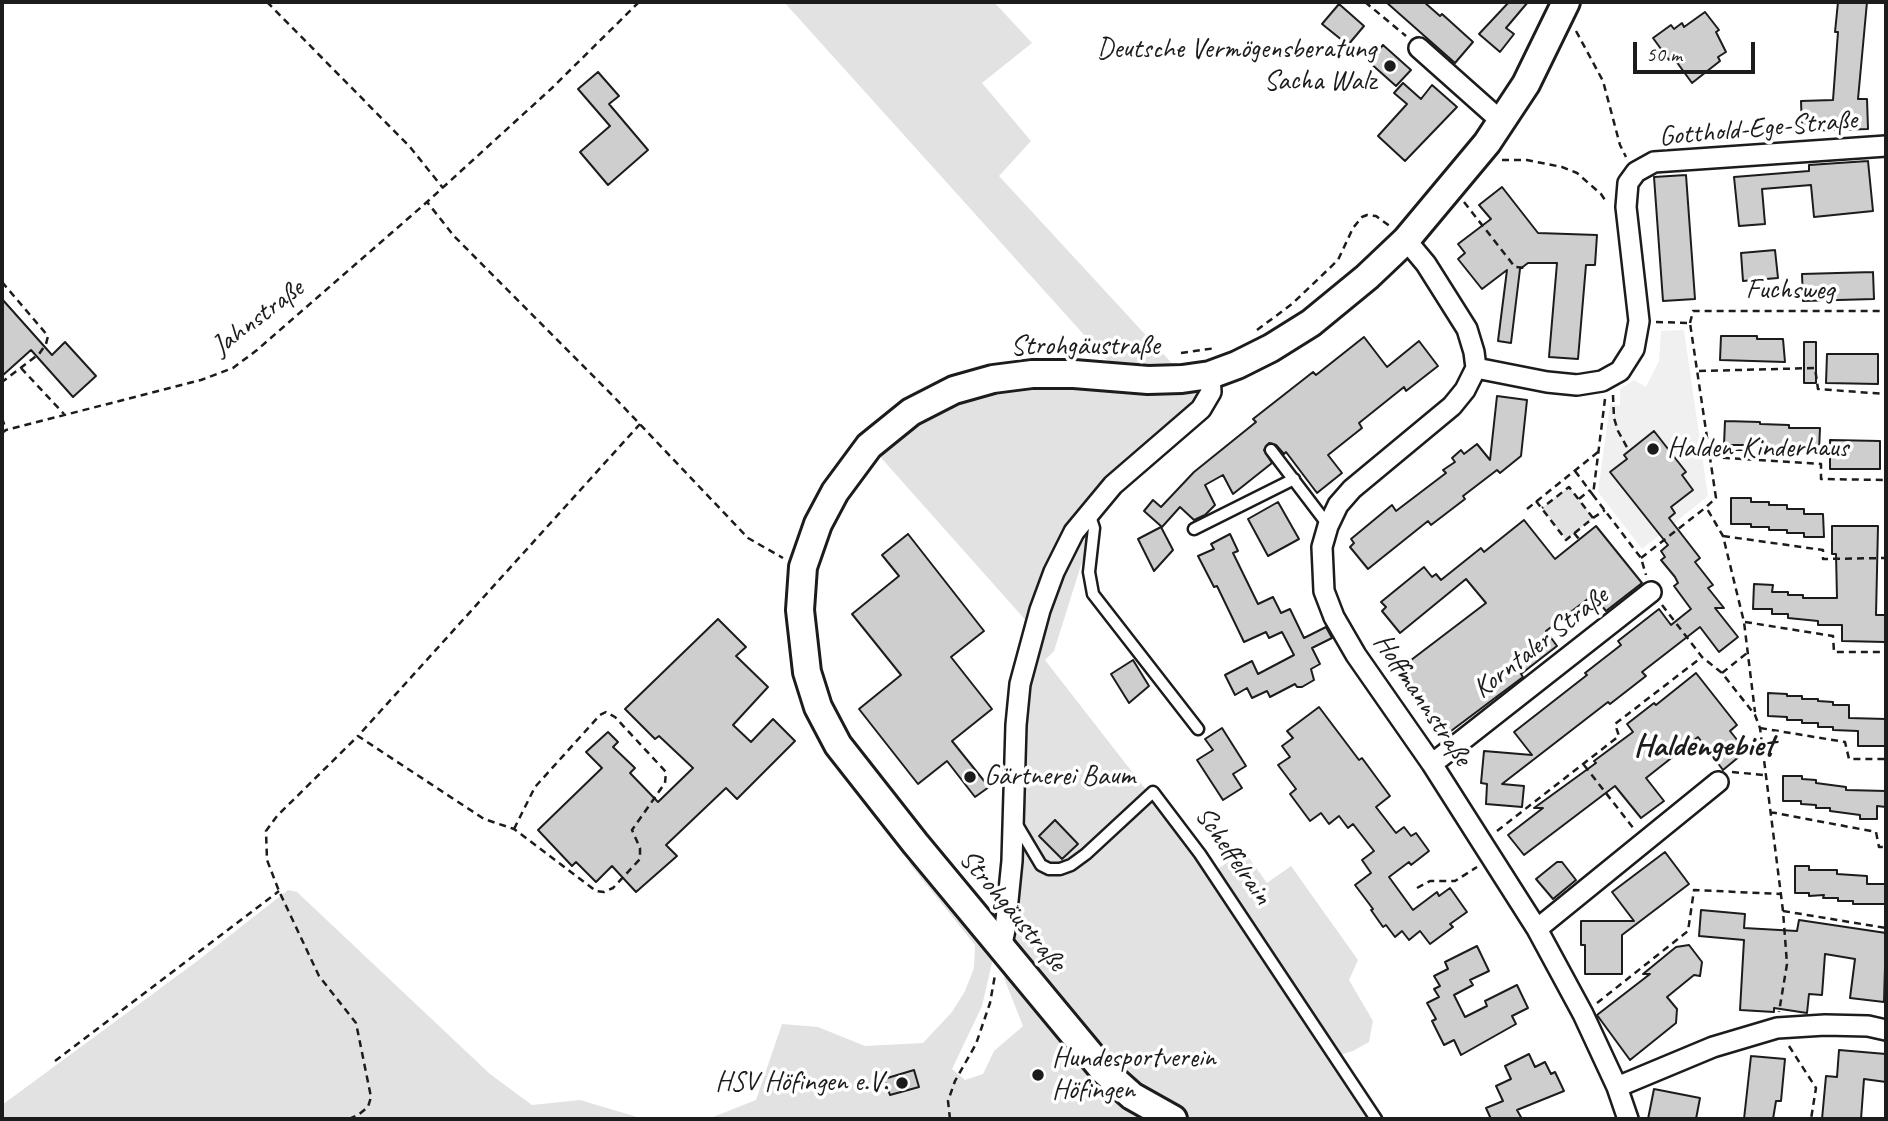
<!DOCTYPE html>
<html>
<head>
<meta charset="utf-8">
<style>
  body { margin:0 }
  #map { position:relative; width:1888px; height:1121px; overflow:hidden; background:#fff; font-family:Caveat,sans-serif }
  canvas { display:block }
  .frame { position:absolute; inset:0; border:4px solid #1c1c1c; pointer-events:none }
  .scale { position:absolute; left:1633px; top:42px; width:122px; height:32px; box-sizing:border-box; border:4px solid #1c1c1c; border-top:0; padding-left:9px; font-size:21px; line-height:24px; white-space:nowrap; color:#1c1c1c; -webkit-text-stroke:5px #fff; paint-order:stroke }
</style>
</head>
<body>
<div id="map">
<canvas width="1888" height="1121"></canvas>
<div class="frame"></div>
<div class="scale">50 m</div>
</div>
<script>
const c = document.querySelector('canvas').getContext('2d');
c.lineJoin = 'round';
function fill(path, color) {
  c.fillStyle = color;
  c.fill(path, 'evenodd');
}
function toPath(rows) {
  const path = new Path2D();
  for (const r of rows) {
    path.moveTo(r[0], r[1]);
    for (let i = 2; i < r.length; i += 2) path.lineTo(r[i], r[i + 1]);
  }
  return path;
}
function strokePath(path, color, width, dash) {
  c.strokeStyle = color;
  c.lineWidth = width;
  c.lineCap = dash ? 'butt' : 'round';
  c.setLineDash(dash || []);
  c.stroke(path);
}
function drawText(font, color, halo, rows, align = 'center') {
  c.font = font + ' Caveat,sans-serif';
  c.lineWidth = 7;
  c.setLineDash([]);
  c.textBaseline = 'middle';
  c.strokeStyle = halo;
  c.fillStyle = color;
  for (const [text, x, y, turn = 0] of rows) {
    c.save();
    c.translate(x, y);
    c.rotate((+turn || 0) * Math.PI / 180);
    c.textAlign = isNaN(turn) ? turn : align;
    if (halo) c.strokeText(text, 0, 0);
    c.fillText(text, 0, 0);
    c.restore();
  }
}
fill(toPath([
  [1684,330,1708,496,1642,549,1598,492,1610,404,1620,406,1620,389,1634,380,1646,387,1659,361,1661,331]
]), '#f0f0f0');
fill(toPath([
  [784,2,994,2,1032,43,982,83,1031,141,999,176,1178,370,1113,367],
  [1057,381,1146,391,1190,391,1199,395,1197,405,1100,492,1029,624,875,451,893,433,974,392],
  [1569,487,1593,518,1566,540,1542,508],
  [1081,530,1087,531,1088,543,1054,651,1045,660,1147,791,1153,792,1216,870,1244,851,1267,883,1291,866,1358,960,1349,980,1373,1021,1369,1042,1353,1051,1336,1056,1377,1119,1191,1119,1120,1074,1014,945,1018,889,1023,740,1034,649],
  [916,855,995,950,982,1006,952,1069,965,1080,983,1074,994,1051,1023,1026,1004,978,1009,966,1162,1119,708,1119,756,1100,782,1024,818,1027,865,1046,923,1043,952,1012,965,991,974,968,975,945,909,863],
  [288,890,297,892,490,1074,532,1105,580,1100,644,1119,2,1119,2,1105,196,962]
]), '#e2e2e2');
const building = toPath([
  [1386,2,1424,2,1440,16,1442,14,1473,42,1455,63,1386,2],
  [1509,2,1528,2,1506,28,1514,34,1500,52,1479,34,1509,2],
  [1838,2,1867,2,1858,99,1867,99,1868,129,1802,131,1801,101,1833,100,1838,32,1835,32,1838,2],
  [1339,4,1364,26,1348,45,1322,24,1339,4],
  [1705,12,1719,30,1716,32,1726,52,1718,57,1720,61,1692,83,1673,57,1669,60,1653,38,1671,25,1674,29,1682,23,1684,27,1705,12],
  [1383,45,1411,70,1396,86,1369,62,1383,45],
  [598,72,619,96,609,104,648,150,608,185,580,152,610,126,578,89,598,72],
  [1403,83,1421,99,1432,85,1457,107,1405,161,1378,136,1407,104,1394,93,1403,83],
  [1868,161,1873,211,1814,217,1811,185,1762,189,1765,224,1739,226,1734,177,1809,171,1809,165,1868,161],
  [1686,175,1695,299,1663,301,1654,177,1686,175],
  [1502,187,1538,233,1597,235,1595,265,1586,265,1578,359,1549,357,1557,263,1528,263,1520,269,1511,343,1498,341,1507,270,1482,289,1458,259,1465,253,1458,244,1491,219,1479,205,1502,187],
  [1775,250,1778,278,1743,281,1741,253,1775,250],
  [1873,272,1874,299,1803,301,1802,274,1873,272],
  [2,299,52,355,65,342,96,376,73,397,31,350,2,376,2,299],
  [1721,336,1757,336,1757,339,1783,339,1785,362,1720,360,1721,336],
  [1364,337,1387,367,1419,341,1438,366,1406,391,1404,387,1359,423,1362,428,1328,455,1342,473,1317,493,1286,452,1284,454,1276,445,1269,443,1264,450,1272,463,1233,494,1223,475,1205,485,1215,505,1205,515,1194,520,1180,507,1162,527,1144,511,1153,500,1161,507,1194,472,1256,422,1253,419,1313,372,1316,375,1364,337],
  [1804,342,1816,342,1816,383,1804,383,1804,342],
  [1827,354,1878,354,1878,384,1826,383,1827,354],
  [1497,396,1527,400,1521,456,1500,473,1497,470,1463,496,1465,499,1431,525,1428,521,1368,569,1350,547,1354,543,1351,539,1392,505,1396,511,1446,473,1443,470,1455,462,1452,458,1461,450,1464,454,1477,444,1490,460,1497,396],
  [1725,421,1760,422,1760,424,1789,425,1789,428,1820,428,1819,451,1789,451,1789,447,1760,448,1760,445,1724,445,1725,421],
  [1654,431,1686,472,1682,475,1693,490,1671,507,1675,513,1669,518,1700,558,1695,562,1713,585,1708,588,1724,608,1715,608,1738,637,1719,652,1700,627,1642,672,1646,676,1610,704,1608,702,1502,784,1524,786,1522,807,1486,804,1487,784,1481,783,1484,751,1532,755,1514,732,1587,675,1585,673,1621,645,1618,641,1659,609,1671,625,1691,609,1674,586,1678,583,1675,577,1661,560,1665,557,1661,551,1668,545,1610,472,1627,459,1624,455,1654,431],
  [1830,440,1880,441,1880,469,1830,469,1830,440],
  [1731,498,1751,498,1751,502,1769,502,1769,505,1787,505,1787,509,1804,509,1804,514,1823,514,1824,537,1804,537,1804,533,1787,533,1787,530,1769,530,1769,527,1751,527,1751,524,1731,524,1731,498],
  [1278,502,1299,539,1268,556,1248,519,1278,502],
  [1524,520,1555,559,1596,526,1642,583,1606,611,1593,595,1572,611,1546,631,1557,646,1521,674,1523,677,1447,734,1398,670,1486,603,1466,579,1400,633,1382,611,1386,607,1381,602,1424,567,1432,577,1436,574,1441,580,1481,548,1484,552,1524,520],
  [1832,526,1878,526,1876,615,1885,615,1885,642,1842,641,1842,625,1818,625,1818,621,1788,618,1788,614,1772,614,1772,609,1753,609,1754,584,1773,585,1772,592,1788,592,1788,595,1803,595,1803,598,1837,598,1836,554,1832,554,1832,526],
  [1161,527,1173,550,1154,571,1138,539,1161,527],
  [908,534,984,631,951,657,992,709,952,741,989,787,975,797,947,761,918,784,859,709,901,675,852,614,899,576,882,555,908,534],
  [1230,534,1238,551,1233,553,1258,604,1273,597,1281,613,1290,609,1304,638,1326,627,1332,638,1312,648,1320,664,1311,669,1314,680,1302,687,1297,687,1295,684,1270,697,1267,691,1252,698,1247,688,1235,695,1225,675,1252,661,1258,674,1294,655,1282,632,1269,638,1266,632,1244,642,1217,586,1214,587,1198,556,1214,549,1211,544,1230,534],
  [718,619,746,647,736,656,768,687,733,725,751,742,773,719,795,741,737,799,726,788,666,845,677,856,636,892,612,866,596,882,576,862,572,866,538,830,602,768,586,752,608,732,618,742,613,747,635,768,630,773,658,802,693,768,659,736,655,739,625,709,718,619],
  [1133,660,1149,686,1129,703,1111,674,1133,660],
  [1696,673,1737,725,1730,731,1746,751,1723,770,1698,737,1646,778,1664,801,1641,818,1615,786,1524,855,1508,835,1543,808,1534,808,1596,763,1594,761,1633,732,1627,724,1654,703,1656,705,1696,673],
  [1768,693,1787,694,1787,696,1802,696,1802,699,1818,699,1818,701,1833,702,1833,705,1849,705,1849,718,1886,719,1886,746,1858,746,1858,731,1833,730,1833,727,1818,727,1818,723,1802,723,1802,720,1787,720,1787,717,1768,716,1768,693],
  [1319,707,1359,760,1362,758,1390,796,1376,807,1396,833,1404,827,1411,836,1416,833,1429,851,1411,865,1409,862,1389,877,1413,910,1437,892,1439,896,1450,888,1467,912,1450,924,1453,927,1430,944,1420,931,1409,940,1402,931,1395,937,1386,925,1383,927,1371,910,1373,909,1355,885,1371,873,1362,860,1374,851,1353,824,1348,828,1339,816,1329,824,1321,813,1310,821,1290,794,1296,789,1278,765,1290,757,1282,746,1293,738,1287,731,1319,707],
  [1222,728,1246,766,1233,774,1242,788,1223,800,1197,760,1213,750,1205,739,1222,728],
  [1783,776,1802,776,1802,779,1816,780,1816,783,1846,787,1846,790,1886,791,1886,807,1877,806,1877,819,1860,819,1860,815,1830,811,1830,808,1816,808,1816,805,1801,804,1801,801,1783,801,1783,776],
  [1055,820,1078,844,1062,859,1039,836,1055,820],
  [1665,852,1689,884,1622,935,1622,974,1585,974,1585,945,1581,945,1581,921,1634,921,1612,892,1665,852],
  [1557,862,1562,862,1576,880,1553,899,1536,879,1557,862],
  [1795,866,1809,866,1809,870,1837,870,1837,874,1867,876,1867,884,1886,884,1886,904,1853,904,1853,901,1838,901,1838,898,1823,898,1824,895,1809,896,1809,893,1795,893,1795,866],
  [1701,910,1745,914,1744,928,1797,931,1799,920,1886,933,1884,1002,1850,998,1855,959,1825,954,1822,995,1809,994,1807,1013,1774,1008,1774,1012,1740,1010,1744,940,1699,936,1701,910],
  [1689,945,1702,962,1700,976,1694,975,1667,997,1677,1009,1676,1023,1630,1060,1597,1015,1650,974,1643,974,1676,947,1689,945],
  [1477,946,1489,971,1470,980,1473,985,1454,995,1465,1017,1487,1006,1485,1001,1517,985,1528,1008,1512,1016,1516,1024,1461,1055,1454,1040,1444,1045,1432,1021,1436,1019,1427,1003,1439,997,1434,989,1440,986,1434,976,1448,969,1445,962,1477,946],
  [1839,1050,1886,1054,1886,1082,1864,1079,1861,1119,1822,1119,1826,1076,1837,1077,1839,1050],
  [1529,1054,1535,1067,1545,1062,1551,1074,1555,1072,1564,1091,1517,1110,1522,1119,1491,1119,1486,1108,1503,1101,1496,1086,1511,1079,1505,1066,1529,1054],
  [1751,1056,1785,1059,1781,1101,1776,1101,1773,1119,1744,1119,1751,1056],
  [914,1070,919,1087,890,1095,884,1079,914,1070],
  [1654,1089,1700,1098,1696,1119,1648,1119,1654,1089]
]);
fill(building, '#cecece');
strokePath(building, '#1c1c1c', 2);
const lane = toPath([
  [1271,450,1328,525],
  [1089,513,1094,528,1089,572,1093,594,1198,729],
  [1194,529,1294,479],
  [1016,823,1041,865,1049,869,1060,869,1071,865,1086,854,1153,792,1200,854,1376,1119]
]);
const street = toPath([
  [1419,48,1501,121],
  [1406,240,1426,264,1467,329,1474,352,1476,368],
  [1476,368,1465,390,1452,406,1352,489,1338,505,1328,526,1322,547,1324,591,1334,617,1356,655,1432,764,1537,929,1583,1014,1617,1087,1628,1119],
  [1476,368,1547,382,1577,385,1602,381,1620,371,1634,349,1639,321,1626,207,1628,183,1636,172,1654,162,1886,146],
  [1432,764,1651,592],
  [1537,929,1718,782],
  [1001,948,1005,930,1012,861,1016,725,1020,684,1040,610,1054,572,1074,532,1113,485,1201,409,1211,392,1210,375],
  [1617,1087,1713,1047,1777,1028,1825,1025,1868,1026,1886,1030]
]);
const secondary = toPath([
  [1173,1119,1132,1096,1104,1071,915,843,838,745,818,707,807,672,800,610,803,567,818,524,835,492,869,446,911,412,954,390,993,379,1032,374,1074,374,1148,380,1182,379,1210,375,1237,365,1271,348,1311,323,1367,277,1406,240,1487,143,1526,84,1566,2]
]);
strokePath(lane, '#1c1c1c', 15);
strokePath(street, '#1c1c1c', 24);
strokePath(secondary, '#1c1c1c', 32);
strokePath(toPath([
  [267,2,410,147,443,188],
  [639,2,552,88,427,202,454,236,615,398,748,538,783,558],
  [1365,2,1406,36],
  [1576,31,1603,81,1620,145,1626,157],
  [1502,160,1527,160,1562,167,1577,173,1601,194,1607,203],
  [1464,202,1515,267,1528,268],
  [2,282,48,336,46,344,39,354,2,382],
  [1656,322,1690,323,1716,498,1706,507,1723,536,1744,622,1755,712],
  [1690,323,1693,311,1886,311],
  [1257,330,1292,304,1338,260,1353,228,1362,217,1367,215,1376,216,1391,227],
  [1181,353,1216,348],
  [21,368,64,414],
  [1699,371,1815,368,1818,389,1886,394],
  [1613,395,1614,418,1618,431,1629,451],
  [1605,399,1593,495,1641,558,1646,575],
  [2,418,6,430],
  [2,433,6,430,201,380,233,368,257,350,427,202],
  [1711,457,1821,464,1821,479,1886,480],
  [1575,471,1593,495],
  [1579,499,1590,490],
  [1536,501,1566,540,1593,518,1569,487,1542,508],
  [1527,509,1598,452],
  [1593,518,1605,510],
  [1574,533,1579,539],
  [1723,536,1823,550,1823,559,1886,558],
  [1641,558,1705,508],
  [1662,605,1702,657,1722,673,1755,715,1760,728,1783,911,1787,964,1779,1012],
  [1745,622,1833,636,1834,652,1886,652],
  [1722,673,1747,653],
  [1760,728,1845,742,1849,759,1886,759],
  [1584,765,1634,829],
  [1732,772,1764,775],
  [1770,812,1876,832,1879,847,1886,847],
  [514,829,535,787,600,715,606,712,615,717,666,772,665,783,632,830,640,848,640,859,613,888,604,892,596,891,514,829,484,819,358,736,640,424],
  [1497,831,1619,736,1615,724,1702,657],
  [1417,888,1430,881,1455,881,1477,867],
  [1783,911,1886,928],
  [1597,1003,1688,931,1694,890,1781,894],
  [1789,1046,1816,1088,1811,1119],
  [55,1061,279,891],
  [349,1119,358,1115,368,1107,371,1097,356,1023,319,976,279,891,267,860,266,831,277,816,358,736],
  [950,1119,948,1101,955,1081,976,1044,990,1003,995,975]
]), '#1c1c1c', 2.5, [7, 5]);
strokePath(lane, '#fff', 10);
strokePath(street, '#fff', 19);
strokePath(secondary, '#fff', 26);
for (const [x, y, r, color] of [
  [1390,66,7,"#1c1c1c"],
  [1653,449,7,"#1c1c1c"],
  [970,777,7,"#1c1c1c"],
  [1038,1075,7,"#1c1c1c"],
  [902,1083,7,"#1c1c1c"]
]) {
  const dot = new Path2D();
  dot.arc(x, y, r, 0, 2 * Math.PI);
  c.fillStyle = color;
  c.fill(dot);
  strokePath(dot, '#fff', 2.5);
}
drawText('28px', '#1c1c1c', '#fff', [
  ["Deutsche Vermögensberatung",1376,50,"right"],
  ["Sacha Walz",1376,82,"right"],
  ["Halden-Kinderhaus",1667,449],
  ["Gärtnerei Baum",984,777],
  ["Hundesportverein",1052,1059],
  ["Höfingen",1052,1091],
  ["HSV Höfingen e.V.",888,1083,"right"]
], 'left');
drawText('28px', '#1c1c1c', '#fff', [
  ["Gotthold-Ege-Straße",1758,129,-5],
  ["Fuchsweg",1790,291],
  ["Jahnstraße",258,318,-37],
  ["Strohgäustraße",1085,347],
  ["Korntaler Straße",1541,643,-38],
  ["Hoffmannstraße",1422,700,56],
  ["Scheffelrain",1233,856,55],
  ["Strohgäustraße",1012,911,50]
]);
drawText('bold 32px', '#1c1c1c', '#fff', [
  ["Haldengebiet",1704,747]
]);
</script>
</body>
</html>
